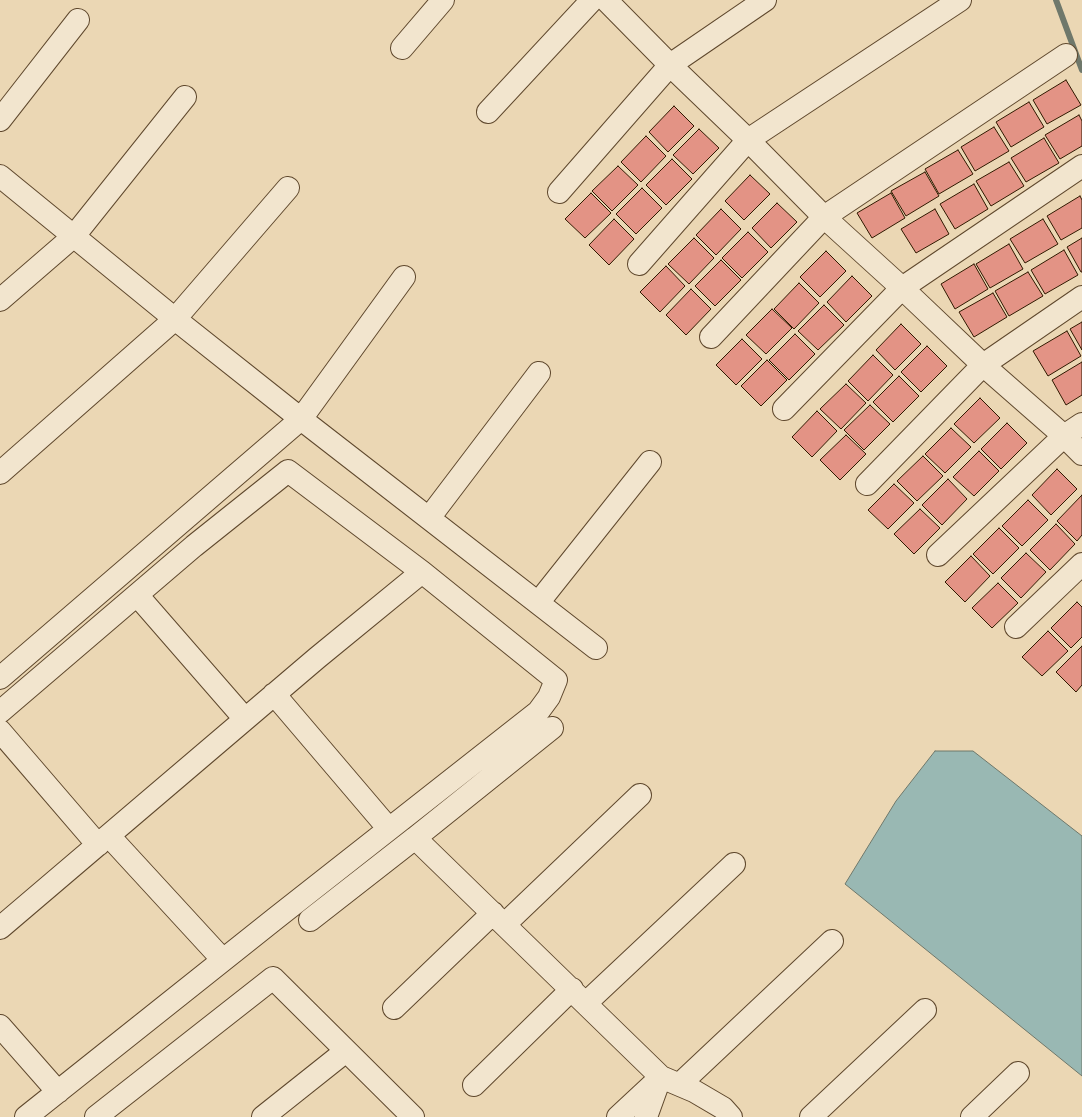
<!DOCTYPE html>
<html>
<head>
<meta charset="utf-8">
<style>
  body { margin:0 }
  canvas { display:block; background:#ebd7b4 }
</style>
</head>
<body>
<canvas width="1082" height="1117"></canvas>
<script>
const c = document.querySelector('canvas').getContext('2d');
c.lineJoin = 'round';
function fill(path, color) {
  c.fillStyle = color;
  c.fill(path, 'evenodd');
}
function toPath(rows) {
  const path = new Path2D();
  for (const r of rows) {
    path.moveTo(r[0], r[1]);
    for (let i = 2; i < r.length; i += 2) path.lineTo(r[i], r[i + 1]);
  }
  return path;
}
function strokePath(path, color, width, dash) {
  c.strokeStyle = color;
  c.lineWidth = width;
  c.lineCap = dash ? 'butt' : 'round';
  c.setLineDash(dash || []);
  c.stroke(path);
}
const water = toPath([
  [935,751,973,751,1082,836,1082,1076,845,884,896,801,935,751]
]);
fill(water, '#99b8b3');
strokePath(water, '#6f786b', 1);
strokePath(toPath([
  [1056,0,1082,70]
]), '#6f786b', 6);
const building = toPath([
  [1066,80,1081,105,1047,124,1033,100,1066,80],
  [1029,102,1044,127,1011,147,996,122,1029,102],
  [674,106,694,126,668,152,649,132,674,106],
  [1079,115,1082,121,1082,146,1060,159,1045,135,1079,115],
  [994,127,1009,151,975,171,961,147,994,127],
  [699,129,719,148,693,174,673,155,699,129],
  [646,136,666,156,641,182,621,162,646,136],
  [1044,138,1059,163,1026,182,1011,158,1044,138],
  [958,150,973,174,939,194,925,169,958,150],
  [672,159,692,179,666,205,646,185,672,159],
  [1009,162,1024,186,991,206,976,181,1009,162],
  [618,166,638,185,612,211,592,191,618,166],
  [925,172,939,196,906,216,891,191,925,172],
  [750,175,770,194,744,220,725,201,750,175],
  [974,184,988,209,955,229,940,204,974,184],
  [642,188,662,208,636,234,616,214,642,188],
  [591,193,611,213,585,238,565,219,591,193],
  [891,193,905,218,872,238,857,213,891,193],
  [1080,196,1082,200,1082,228,1061,240,1047,216,1080,196],
  [777,203,797,222,771,248,752,228,777,203],
  [721,209,741,229,716,255,696,235,721,209],
  [935,209,949,234,916,253,901,229,935,209],
  [614,219,634,239,609,265,589,245,614,219],
  [1043,219,1058,244,1025,263,1010,239,1043,219],
  [748,232,768,252,742,278,722,258,748,232],
  [694,238,714,258,689,284,668,264,694,238],
  [1082,238,1082,272,1081,272,1067,247,1082,238],
  [1009,244,1023,269,990,288,976,264,1009,244],
  [1064,250,1078,275,1045,294,1031,270,1064,250],
  [826,251,846,271,820,297,800,277,826,251],
  [721,260,741,280,715,306,695,286,721,260],
  [974,264,988,289,955,309,941,284,974,264],
  [666,266,685,286,660,312,640,292,666,266],
  [1028,272,1043,296,1009,316,995,291,1028,272],
  [852,276,872,296,846,322,827,302,852,276],
  [799,283,819,303,794,329,774,309,799,283],
  [691,289,711,309,686,335,666,315,691,289],
  [993,293,1007,317,974,337,959,312,993,293],
  [824,305,844,325,818,350,798,331,824,305],
  [772,309,792,328,766,354,746,335,772,309],
  [1082,322,1082,350,1070,329,1082,322],
  [901,324,921,344,895,370,876,350,901,324],
  [1067,331,1081,356,1048,376,1033,351,1067,331],
  [795,334,815,354,789,380,769,360,795,334],
  [742,339,762,359,736,385,716,365,742,339],
  [927,346,947,366,921,392,901,372,927,346],
  [873,355,893,375,868,401,848,381,873,355],
  [767,360,787,380,761,406,741,386,767,360],
  [1082,362,1082,395,1066,405,1052,380,1082,362],
  [899,376,919,396,893,422,873,402,899,376],
  [846,384,866,403,841,429,820,409,846,384],
  [980,398,1000,418,974,443,954,424,980,398],
  [870,405,890,424,864,450,844,430,870,405],
  [817,411,837,431,812,457,792,437,817,411],
  [1007,423,1027,443,1001,469,981,449,1007,423],
  [951,428,971,447,945,473,925,454,951,428],
  [846,435,866,454,840,480,820,460,846,435],
  [979,451,999,471,974,496,953,477,979,451],
  [923,456,943,476,917,501,897,481,923,456],
  [1057,469,1077,489,1051,515,1032,495,1057,469],
  [948,479,967,499,942,525,922,505,948,479],
  [894,484,914,503,888,529,868,510,894,484],
  [1082,495,1082,535,1077,541,1057,521,1082,495],
  [1028,500,1048,520,1022,546,1002,526,1028,500],
  [920,509,940,528,914,554,894,534,920,509],
  [1056,524,1075,544,1050,570,1030,550,1056,524],
  [999,528,1019,548,993,574,973,554,999,528],
  [1026,553,1046,572,1021,598,1001,578,1026,553],
  [971,556,990,576,965,602,945,582,971,556],
  [998,583,1018,603,992,628,972,608,998,583],
  [1077,602,1082,607,1082,637,1071,648,1051,628,1077,602],
  [1048,631,1068,651,1042,676,1022,657,1048,631],
  [1082,646,1082,685,1076,692,1056,672,1082,646]
]);
fill(building, '#e39385');
strokePath(building, '#301900', 1);
const minor = toPath([
  [606,0,670,65,748,140,824,217,902,288,983,365,1064,436,1082,454],
  [402,48,443,0],
  [488,112,592,0],
  [0,120,78,20],
  [0,176,175,319,301,419,596,648],
  [559,192,670,65,765,0],
  [639,264,748,140,960,0],
  [0,300,74,236,185,97],
  [711,337,824,217,1066,55],
  [784,409,902,288,1082,166],
  [0,473,175,319,288,188],
  [867,484,983,365,1082,297],
  [429,518,539,373],
  [938,555,1064,436,1082,424],
  [137,595,245,719],
  [538,603,650,462],
  [1016,627,1082,564],
  [0,678,301,419,404,277],
  [274,694,389,829],
  [0,712,194,546,288,471,422,572],
  [552,728,415,838,661,1077,694,1091,723,1108,731,1117],
  [0,731,98,845],
  [109,836,223,960],
  [310,920,415,838],
  [505,924,640,795],
  [0,928,317,658,422,572,556,680,549,697,538,712,276,918,26,1117],
  [586,1003,734,864],
  [394,1008,493,913],
  [0,1026,58,1092],
  [680,1084,832,941],
  [474,1085,572,989],
  [96,1117,273,978,413,1117],
  [263,1117,346,1051],
  [618,1117,661,1077],
  [646,1117,659,1081],
  [811,1117,925,1010],
  [972,1117,1018,1073]
]);
strokePath(minor, '#5f482d', 24);
strokePath(minor, '#f2e5ce', 22);
</script>
</body>
</html>
